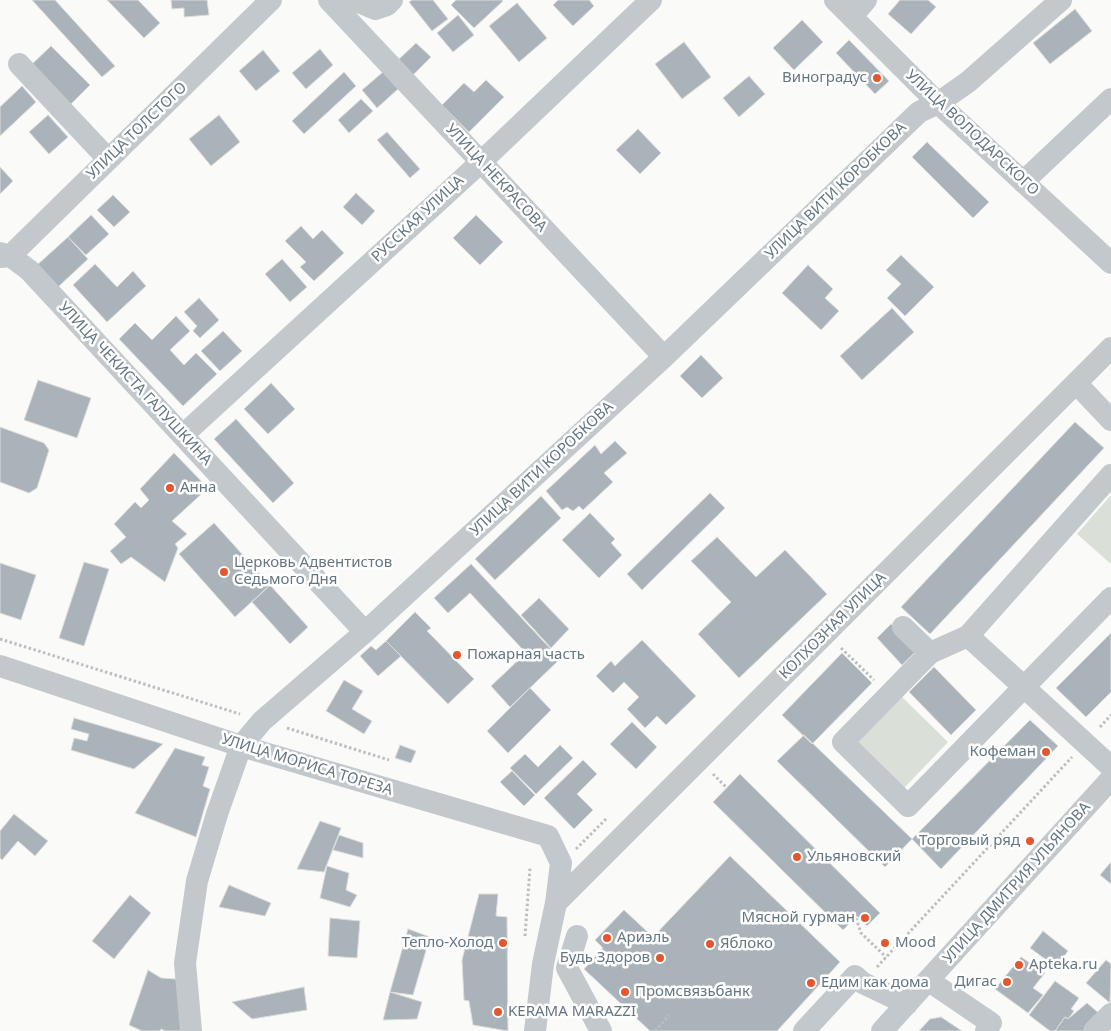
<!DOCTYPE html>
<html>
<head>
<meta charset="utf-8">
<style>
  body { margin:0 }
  canvas { display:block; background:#fafaf8 }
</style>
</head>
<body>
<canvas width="1111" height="1031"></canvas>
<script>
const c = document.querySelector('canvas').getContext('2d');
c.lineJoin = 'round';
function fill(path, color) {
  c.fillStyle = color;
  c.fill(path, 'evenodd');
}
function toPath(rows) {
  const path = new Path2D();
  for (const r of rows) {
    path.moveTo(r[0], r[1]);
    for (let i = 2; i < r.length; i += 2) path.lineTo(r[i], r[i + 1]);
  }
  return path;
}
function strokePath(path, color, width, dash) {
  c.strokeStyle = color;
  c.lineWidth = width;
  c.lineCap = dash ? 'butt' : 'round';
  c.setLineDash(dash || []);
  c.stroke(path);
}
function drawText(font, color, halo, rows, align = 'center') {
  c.font = font + ' "Noto Sans",sans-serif';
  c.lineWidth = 5;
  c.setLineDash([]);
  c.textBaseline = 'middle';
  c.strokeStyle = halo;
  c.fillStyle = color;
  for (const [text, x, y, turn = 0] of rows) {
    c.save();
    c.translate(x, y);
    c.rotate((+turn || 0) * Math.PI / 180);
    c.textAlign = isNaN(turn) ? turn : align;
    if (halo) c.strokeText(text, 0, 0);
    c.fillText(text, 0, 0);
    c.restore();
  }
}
fill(toPath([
  [1111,495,1111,564,1077,534],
  [901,696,948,742,904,788,856,741]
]), '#dadfd7');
const building = toPath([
  [32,0,55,0,115,66,102,77,32,0],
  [107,0,138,0,160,23,144,38,107,0],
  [171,0,207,0,209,15,184,17,184,8,172,9,171,0],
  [412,0,433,0,448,19,432,31,409,2,412,0],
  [456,0,502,0,503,1,474,28,451,5,456,0],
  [558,0,589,0,594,6,573,26,553,5,558,0],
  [900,0,928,0,936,7,911,34,888,14,900,0],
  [517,3,547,38,519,62,489,26,517,3],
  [1075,9,1092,31,1050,64,1033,43,1075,9],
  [458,15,474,35,453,52,437,33,458,15],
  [802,20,823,42,794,70,773,48,802,20],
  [849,40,889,81,875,94,836,53,849,40],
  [684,42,711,77,682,99,655,64,684,42],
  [416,43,431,57,411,77,396,62,416,43],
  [51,46,90,85,69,106,29,67,51,46],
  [320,49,333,65,306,89,292,73,320,49],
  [263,50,280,71,256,91,239,71,263,50],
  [344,72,356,86,304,134,292,121,344,72],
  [383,72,398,89,377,108,362,90,383,72],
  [749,76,765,94,739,117,723,98,749,76],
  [486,80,504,97,469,132,442,105,464,83,474,92,486,80],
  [22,86,36,102,0,136,0,107,22,86],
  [361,99,373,111,349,133,338,120,361,99],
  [48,115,68,137,49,154,29,132,48,115],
  [219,115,240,142,211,166,189,139,219,115],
  [638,129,661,153,640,174,616,150,638,129],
  [387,132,420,169,410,178,377,140,387,132],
  [927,142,989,202,973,218,912,157,927,142],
  [0,167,13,181,0,194,0,167],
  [356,193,375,211,362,225,343,207,356,193],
  [113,195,130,212,114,227,97,210,113,195],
  [91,215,109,234,86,255,68,237,91,215],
  [476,215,503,242,480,265,453,238,476,215],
  [301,226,313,239,322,230,344,253,314,281,300,267,306,262,285,241,301,226],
  [68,237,88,259,57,288,36,266,68,237],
  [901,255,934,287,905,316,887,298,901,284,886,270,901,255],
  [282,259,307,287,290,302,265,274,282,259],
  [95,264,117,287,133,271,146,286,107,322,73,285,95,264],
  [808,265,833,289,825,298,839,311,821,330,782,293,808,265],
  [199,298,219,320,200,338,193,331,197,326,184,312,199,298],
  [892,308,914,332,862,380,840,356,892,308],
  [176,316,190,331,170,350,184,365,196,353,217,374,183,406,119,339,135,323,152,340,176,316],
  [223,331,242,351,220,371,201,351,223,331],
  [701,355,723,378,702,398,680,376,701,355],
  [38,380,91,398,77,438,24,420,38,380],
  [271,383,295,409,268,434,244,409,271,383],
  [236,419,294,483,273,503,214,439,236,419],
  [1075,422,1104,448,930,634,901,607,1075,422],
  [0,427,44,443,49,450,37,488,29,493,0,482,0,427],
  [615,441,627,453,604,473,613,482,583,510,579,506,573,511,567,507,562,510,546,491,595,445,601,454,615,441],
  [174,453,208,488,172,521,187,534,175,544,178,548,165,582,131,557,121,564,110,551,126,537,114,524,135,502,141,508,149,500,140,489,174,453],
  [710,493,725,508,642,590,627,574,710,493],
  [541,496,561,518,495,580,475,559,541,496],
  [590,513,615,539,611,543,622,555,599,578,562,540,590,513],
  [214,523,270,585,235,617,179,554,214,523],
  [717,537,756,577,785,550,827,594,739,678,698,634,731,602,691,561,717,537],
  [84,562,109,569,84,646,59,638,84,562],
  [0,563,36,575,21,620,0,613,0,563],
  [471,564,560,659,510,707,491,686,526,653,470,593,448,613,434,598,471,564],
  [270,585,308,627,290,644,252,602,270,585],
  [539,598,569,629,551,648,521,615,539,598],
  [415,612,431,628,427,631,474,679,448,704,386,641,415,612],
  [891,624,916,651,902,665,877,638,891,624],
  [1111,633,1111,692,1086,717,1056,688,1111,633],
  [642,640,696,696,666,725,657,716,645,728,627,709,639,697,624,682,613,693,596,676,611,661,615,666,642,640],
  [386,641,401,656,378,676,360,656,371,646,376,650,386,641],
  [842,653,872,683,812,744,782,715,842,653],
  [934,667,976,710,951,735,909,692,934,667],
  [344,680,363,691,352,709,372,721,364,734,326,711,344,680],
  [530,688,551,710,508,753,487,731,530,688],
  [74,718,163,744,134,769,71,750,74,738,87,741,89,734,71,729,74,718],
  [1030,720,1058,746,941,869,912,839,1030,720],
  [632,722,657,747,636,769,610,744,632,722],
  [804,735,912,839,885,867,777,761,804,735],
  [400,745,416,751,411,763,395,758,400,745],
  [560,745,573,758,536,794,510,768,525,754,538,767,560,745],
  [175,748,205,757,202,765,209,767,203,786,210,789,196,837,135,813,175,748],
  [583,760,597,774,577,794,593,810,574,829,544,798,583,760],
  [512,771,535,795,524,806,500,782,512,771],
  [740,774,880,913,867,926,857,916,843,930,713,802,740,774],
  [14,814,48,841,35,856,18,841,2,860,0,858,0,831,14,814],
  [320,821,341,828,324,872,297,869,320,821],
  [339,835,363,843,363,858,333,850,339,835],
  [730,856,840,962,777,1031,650,1031,584,969,603,948,595,940,624,910,653,937,730,856],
  [1111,862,1111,884,1100,875,1111,862],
  [327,866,349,873,346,890,357,895,350,907,320,898,327,866],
  [229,885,271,903,265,916,219,907,229,885],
  [479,894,498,894,496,916,507,917,508,1031,473,1025,469,1001,464,1000,462,960,479,894],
  [130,895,151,913,114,959,92,941,130,895],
  [330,918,360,921,357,958,328,956,330,918],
  [408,929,430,937,413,995,390,992,408,929],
  [1043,931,1068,951,1056,967,1030,948,1043,931],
  [1021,957,1045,973,1033,988,1043,995,1028,1013,995,989,1021,957],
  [1106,960,1111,964,1110,1003,1086,983,1106,960],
  [148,970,161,978,176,979,183,1031,165,1031,161,1029,160,1031,142,1031,129,1025,148,970],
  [1055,981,1079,998,1071,1009,1074,1011,1068,1019,1065,1017,1055,1031,1050,1031,1029,1015,1055,981],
  [304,987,307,1010,252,1019,232,1002,304,987],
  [390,992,422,1002,417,1019,383,1020,390,992],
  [1087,1003,1101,1015,1085,1031,1055,1031,1065,1017,1068,1019,1087,1003],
  [941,1017,962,1031,919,1031,930,1019,941,1017]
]);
fill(building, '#aab3b9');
strokePath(building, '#dcdcda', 1);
strokePath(toPath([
  [0,639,240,714],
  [841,648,874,680],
  [1100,727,1111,715],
  [287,728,389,760],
  [713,774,727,788],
  [576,849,607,818],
  [856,918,861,933,886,957],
  [525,936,530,868],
  [877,967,1072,757],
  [655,1031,669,1015]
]), '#bbbfc2', 3, [2.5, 2.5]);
strokePath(toPath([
  [329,0,664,357],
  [354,0,375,9,387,5,392,0],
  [835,0,938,103,1111,263],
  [852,16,866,0],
  [19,64,108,159],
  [1023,182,1111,99],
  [0,253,10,256,29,270,365,632],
  [0,257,10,256,271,0],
  [1076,383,1111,420],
  [183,435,481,162,651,0],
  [1111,598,1024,687,1111,767],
  [903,627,930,653],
  [968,636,1024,687,908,806,843,742,930,653,968,636,1111,475],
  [0,666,241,746,548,836,561,863,556,903,543,964,535,1031],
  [556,903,1111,348],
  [577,936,567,968,601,1031],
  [929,981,991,1023,986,1031],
  [191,1031,185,963,197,881,217,814,241,746,262,721,365,632,664,357,919,112,938,103,968,82,1061,0],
  [804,1031,855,976,863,983,907,1004],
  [882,1031,1111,779],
  [1094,1031,1111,1014]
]), '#c3c8cc', 22);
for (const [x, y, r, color] of [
  [877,78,5,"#e4572e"],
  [170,488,5,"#e4572e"],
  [224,572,5,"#e4572e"],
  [457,655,5,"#e4572e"],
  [1046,752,5,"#e4572e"],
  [1030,841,5,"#e4572e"],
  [797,857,5,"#e4572e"],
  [865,918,5,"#e4572e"],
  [607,938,5,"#e4572e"],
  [503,943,5,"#e4572e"],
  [885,943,5,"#e4572e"],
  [710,944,5,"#e4572e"],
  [660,958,5,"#e4572e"],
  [1019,965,5,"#e4572e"],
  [1007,982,5,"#e4572e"],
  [811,983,5,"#e4572e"],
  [625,992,5,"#e4572e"],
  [498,1012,5,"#e4572e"]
]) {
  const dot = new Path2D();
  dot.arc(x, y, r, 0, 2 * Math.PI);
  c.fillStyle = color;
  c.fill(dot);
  strokePath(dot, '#fff', 2);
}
drawText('15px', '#657683', '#fff', [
  ["Виноградус",867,78,"right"],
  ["Анна",180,488],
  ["Церковь Адвентистов",234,563],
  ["Седьмого Дня",234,580],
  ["Пожарная часть",467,655],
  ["Кофеман",1036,752,"right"],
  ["Торговый ряд",1020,841,"right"],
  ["Ульяновский",807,857],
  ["Мясной гурман",855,918,"right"],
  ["Ариэль",617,938],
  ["Тепло-Холод",493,943,"right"],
  ["Mood",895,943],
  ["Яблоко",720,944],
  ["Будь Здоров",650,958,"right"],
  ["Apteka.ru",1029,965],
  ["Дигас",997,982,"right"],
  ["Едим как дома",821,983],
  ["Промсвязьбанк",635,992],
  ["KERAMA MARAZZI",508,1012]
], 'left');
drawText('15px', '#657683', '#fff', [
  ["УЛИЦА ТОЛСТОГО",137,131,-44],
  ["УЛИЦА ВОЛОДАРСКОГО",972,133,43],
  ["УЛИЦА НЕКРАСОВА",496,178,47],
  ["УЛИЦА ВИТИ КОРОБКОВА",836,191,-44],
  ["РУССКАЯ УЛИЦА",418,219,-43],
  ["УЛИЦА ЧЕКИСТА ГАЛУШКИНА",135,384,47],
  ["УЛИЦА ВИТИ КОРОБКОВА",542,469,-43],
  ["КОЛХОЗНАЯ УЛИЦА",833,626,-45],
  ["УЛИЦА МОРИСА ТОРЕЗА",307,765,17],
  ["УЛИЦА ДМИТРИЯ УЛЬЯНОВА",1017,883,-48]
]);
</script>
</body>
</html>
